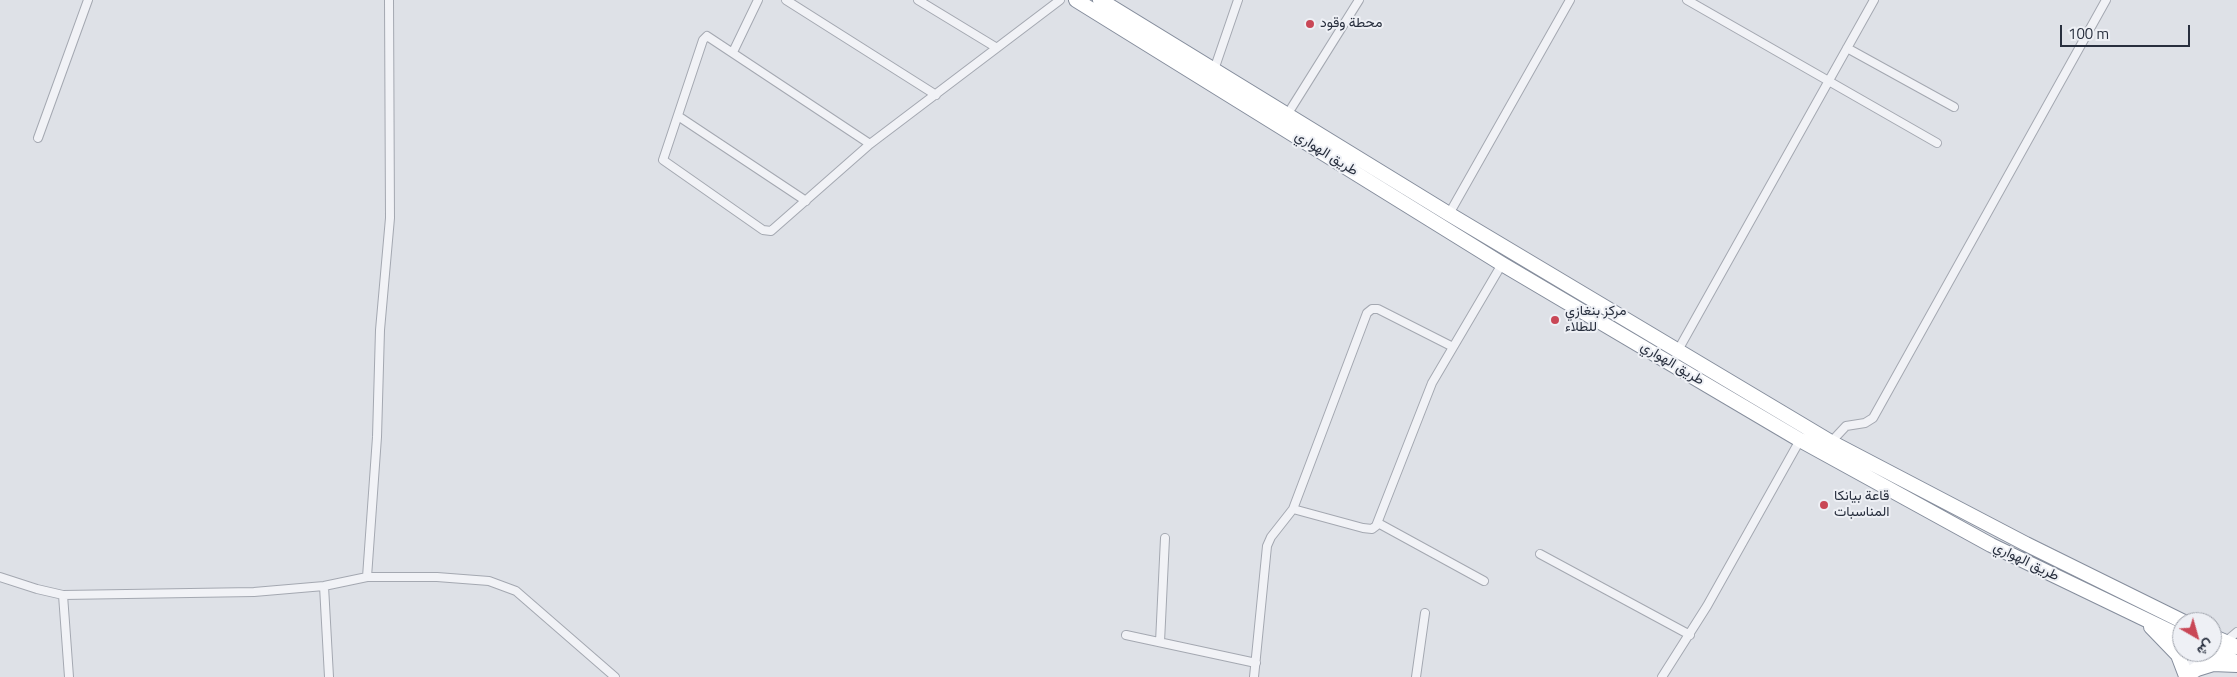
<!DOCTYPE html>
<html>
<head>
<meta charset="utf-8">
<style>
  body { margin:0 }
  #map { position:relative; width:2237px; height:677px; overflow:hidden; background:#dee1e7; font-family:"Titillium Web",Vazirmatn,sans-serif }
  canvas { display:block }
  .north { position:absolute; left:2172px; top:612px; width:50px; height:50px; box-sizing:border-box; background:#eef0f5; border:1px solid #9fa3ac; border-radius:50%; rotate:142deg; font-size:14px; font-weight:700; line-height:20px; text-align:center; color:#282f3e }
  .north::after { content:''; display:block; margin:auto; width:18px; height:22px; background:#c94756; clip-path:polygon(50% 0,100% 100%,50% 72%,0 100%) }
  .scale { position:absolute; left:2060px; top:25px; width:130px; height:22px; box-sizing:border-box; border:2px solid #282f3e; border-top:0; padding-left:6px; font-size:15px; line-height:18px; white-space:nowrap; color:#282f3e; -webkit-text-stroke:4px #eef0f5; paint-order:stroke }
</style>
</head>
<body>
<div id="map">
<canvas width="2237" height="677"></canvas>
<div class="north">ش</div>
<div class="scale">100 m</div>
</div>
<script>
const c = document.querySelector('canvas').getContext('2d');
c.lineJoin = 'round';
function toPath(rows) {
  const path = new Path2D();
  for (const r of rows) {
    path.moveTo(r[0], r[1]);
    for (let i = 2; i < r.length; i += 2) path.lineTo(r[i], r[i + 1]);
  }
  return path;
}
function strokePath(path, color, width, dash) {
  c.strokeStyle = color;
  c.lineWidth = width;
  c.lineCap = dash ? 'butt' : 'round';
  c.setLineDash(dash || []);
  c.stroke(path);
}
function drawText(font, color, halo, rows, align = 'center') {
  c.font = font + ' "Titillium Web",Vazirmatn,sans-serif';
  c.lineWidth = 4;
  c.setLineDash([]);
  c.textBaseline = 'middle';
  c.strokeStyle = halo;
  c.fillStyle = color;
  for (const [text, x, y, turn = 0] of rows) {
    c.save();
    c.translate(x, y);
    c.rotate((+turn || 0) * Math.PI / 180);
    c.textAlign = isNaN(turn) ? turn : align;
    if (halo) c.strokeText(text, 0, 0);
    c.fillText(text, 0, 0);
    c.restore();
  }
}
const minor = toPath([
  [786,0,936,95],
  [918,0,997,48],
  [1687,0,1937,143],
  [1847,48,1954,107],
  [733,52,758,0],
  [1214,70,1238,0],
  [1287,115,1359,0],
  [678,116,806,201],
  [38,138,88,0],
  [870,144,707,36,703,40,663,160,763,230,771,231,870,144,1060,0],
  [1449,214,1570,0],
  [1677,352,1874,0],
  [1831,442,1846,426,1865,423,1873,418,2106,0],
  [1293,509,1367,313,1372,309,1378,309,1453,347],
  [1378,523,1484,581],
  [1540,554,1690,635],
  [0,577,37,589,63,595,254,592,324,586,367,577,437,577,489,581,516,591,615,677],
  [367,577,377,437,380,330,390,218,389,0],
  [324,586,329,677],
  [63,595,69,677],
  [1126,635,1256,663],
  [1160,642,1165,538],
  [2225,642,2237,632],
  [1254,677,1267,546,1271,537,1293,509,1363,528,1372,529,1376,526,1432,383,1502,264],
  [1416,677,1425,613],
  [1662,677,1707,606,1800,440]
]);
const tertiary = toPath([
  [2186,676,2198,652]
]);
const trunk = toPath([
  [1076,0,1502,264,1800,440,1991,545,2182,637],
  [1100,0,1449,214,1831,442,2026,544,2184,622],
  [2151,627,2178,655,2186,676,2197,669,2213,664,2237,665],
  [2212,636,2237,647],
  [2212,651,2234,661]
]);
strokePath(minor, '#a4a8b1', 10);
strokePath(tertiary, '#a4a8b1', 12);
strokePath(trunk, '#868e9d', 16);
strokePath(minor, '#f1f2f6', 8);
strokePath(tertiary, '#f1f2f6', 10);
strokePath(trunk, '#fff', 14);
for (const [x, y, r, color] of [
  [1310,24,5,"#c94756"],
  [1555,320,5,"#c94756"],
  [1824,505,5,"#c94756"]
]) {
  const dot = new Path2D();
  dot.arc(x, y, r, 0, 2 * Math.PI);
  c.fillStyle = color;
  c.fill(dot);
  strokePath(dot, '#eef0f5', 2);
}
drawText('14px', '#282f3e', '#eef0f5', [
  ["محطة وقود",1320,24],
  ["مركز بنغازي",1565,312],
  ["للطلاء",1565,328],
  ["قاعة بيانكا",1834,497],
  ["المناسبات",1834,513]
], 'left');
drawText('14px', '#282f3e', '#eef0f5', [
  ["طريق الهواري",1326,154,32],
  ["طريق الهواري",1672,364,31],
  ["طريق الهواري",2026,562,26]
]);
</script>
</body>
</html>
